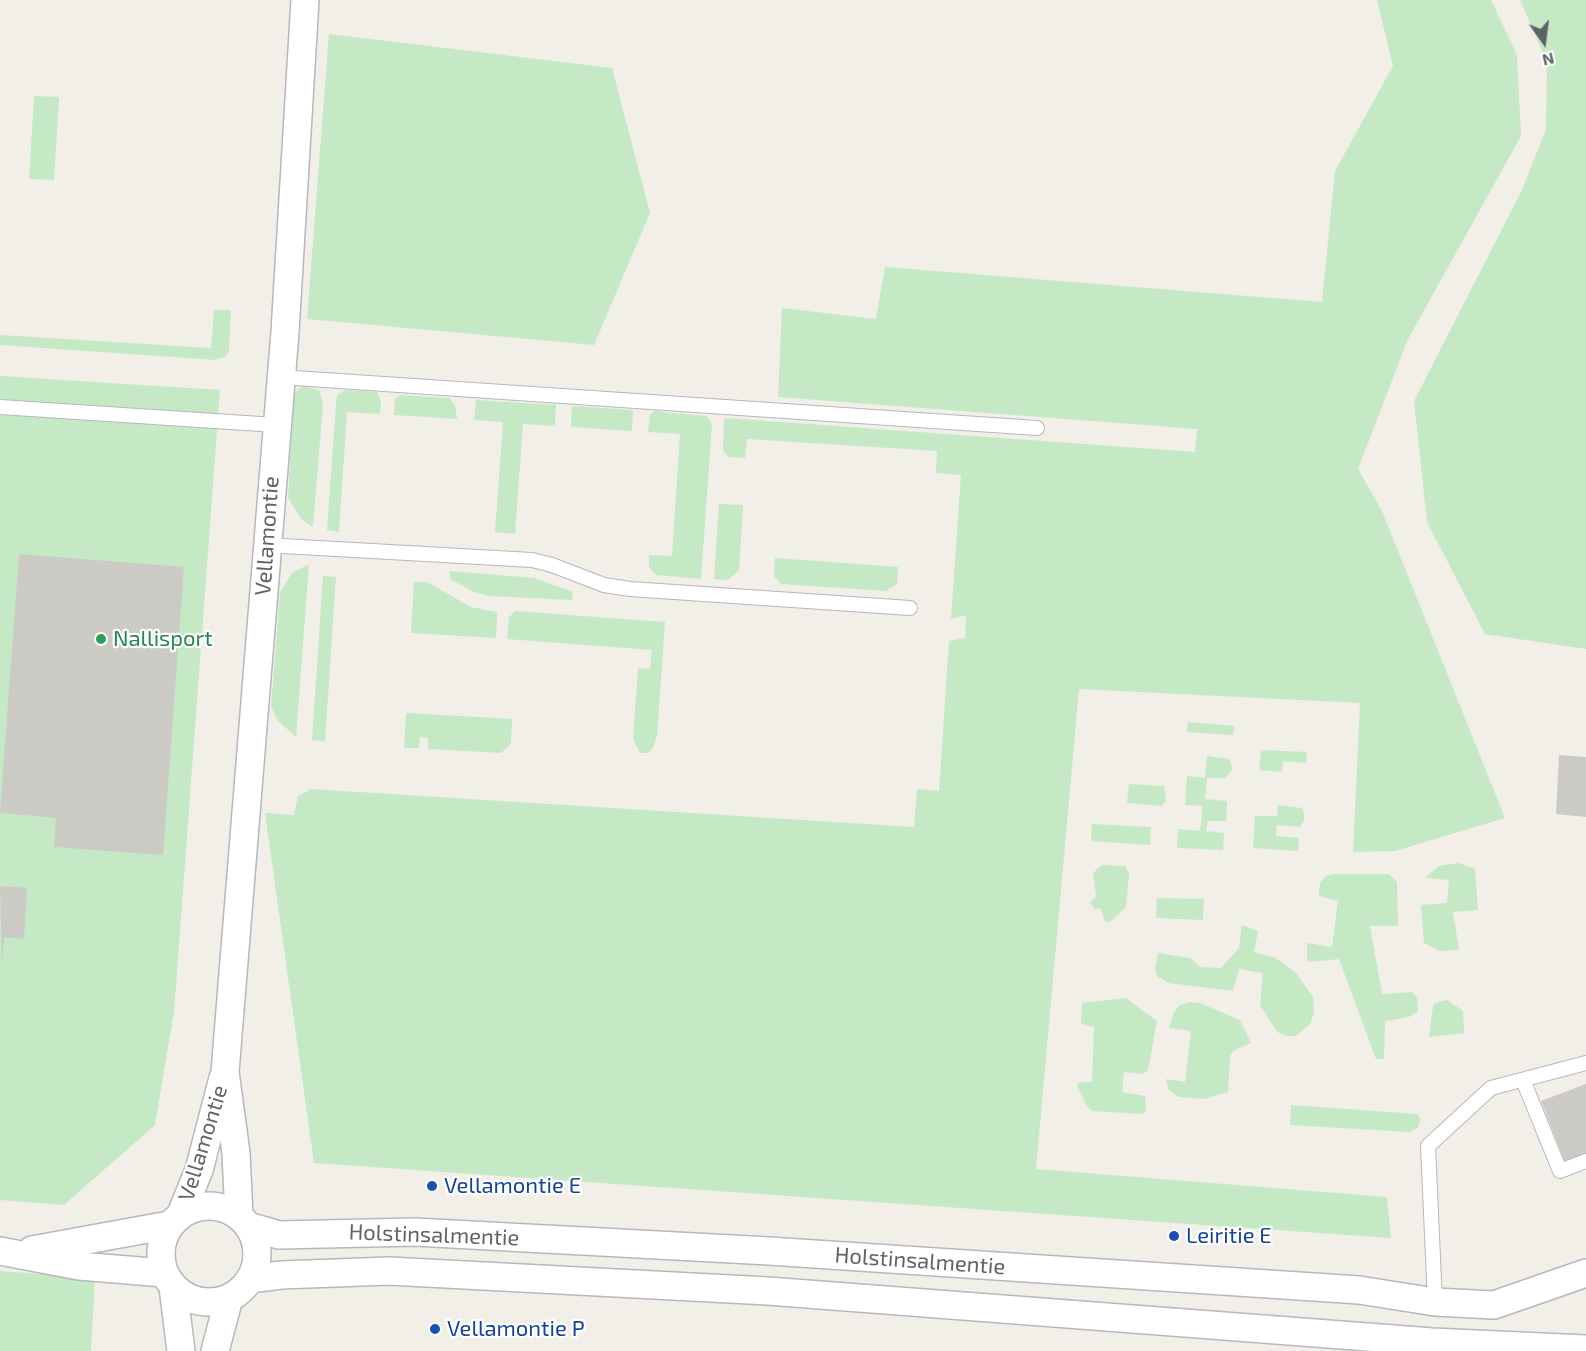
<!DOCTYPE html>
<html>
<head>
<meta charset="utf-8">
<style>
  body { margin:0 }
  #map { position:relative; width:1586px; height:1351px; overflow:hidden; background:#f1efe8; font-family:"Exo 2",sans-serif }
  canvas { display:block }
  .north { position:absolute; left:1514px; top:12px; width:60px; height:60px; -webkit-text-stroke:4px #fff; paint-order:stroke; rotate:166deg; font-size:16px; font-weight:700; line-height:24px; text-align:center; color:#5f6368 }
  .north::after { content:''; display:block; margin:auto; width:21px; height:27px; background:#5f6368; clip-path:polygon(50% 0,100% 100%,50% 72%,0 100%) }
</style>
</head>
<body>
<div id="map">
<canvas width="1586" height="1351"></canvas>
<div class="north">N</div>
</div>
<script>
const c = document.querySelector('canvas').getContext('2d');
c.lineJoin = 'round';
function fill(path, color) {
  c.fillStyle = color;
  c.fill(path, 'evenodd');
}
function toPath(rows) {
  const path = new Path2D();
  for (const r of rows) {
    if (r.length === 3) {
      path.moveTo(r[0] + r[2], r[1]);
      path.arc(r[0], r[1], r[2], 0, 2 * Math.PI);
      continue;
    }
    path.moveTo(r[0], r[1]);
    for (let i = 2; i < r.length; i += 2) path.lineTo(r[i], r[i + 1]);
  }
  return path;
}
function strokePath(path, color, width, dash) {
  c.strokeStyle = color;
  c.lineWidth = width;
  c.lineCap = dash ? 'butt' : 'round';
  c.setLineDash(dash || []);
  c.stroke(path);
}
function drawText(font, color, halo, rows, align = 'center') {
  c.font = font + ' "Exo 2",sans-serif';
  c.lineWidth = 4.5;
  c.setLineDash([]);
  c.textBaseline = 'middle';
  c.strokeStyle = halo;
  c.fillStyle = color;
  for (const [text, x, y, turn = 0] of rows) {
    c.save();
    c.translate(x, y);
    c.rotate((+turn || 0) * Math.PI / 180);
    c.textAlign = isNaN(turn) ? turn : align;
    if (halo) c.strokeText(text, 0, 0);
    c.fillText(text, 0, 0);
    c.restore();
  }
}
fill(toPath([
  [1377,0,1491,0,1517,55,1521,136,1408,339,1358,469,1382,511,1505,818,1395,851,1353,852,1360,703,1079,689,1036,1169,1387,1197,1391,1238,314,1163,265,813,294,815,298,796,311,789,914,827,917,789,939,791,949,641,965,638,966,615,951,619,961,475,936,473,937,451,747,439,745,458,728,457,723,450,724,420,726,418,1195,452,1197,429,778,397,782,308,876,319,885,267,1322,302,1335,171,1393,66],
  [1520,0,1586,0,1586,649,1485,634,1427,522,1414,401,1522,190,1546,129,1547,62],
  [329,34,612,68,650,213,594,345,307,319],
  [34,96,59,97,54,180,29,179],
  [214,310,231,310,229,351,226,356,216,360,0,345,0,335,211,348],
  [0,376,220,390,174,1012,155,1125,64,1205,0,1200],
  [303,386,319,390,323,404,313,527,302,520,288,498,294,393],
  [345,390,377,392,381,401,380,414,347,412,339,532,327,530,336,404,337,395],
  [400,395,449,398,455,405,457,419,394,415,395,399],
  [476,400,556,405,555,426,523,424,515,534,495,532,503,422,474,420],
  [572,406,633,410,632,431,571,427],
  [654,411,707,416,712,425,701,579,656,575,649,567,649,555,672,556,680,434,648,432,650,415],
  [719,504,743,505,739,570,728,580,714,579],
  [775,558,898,567,897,584,886,591,781,584,774,576],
  [309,564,296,737,278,721,271,706,280,592,292,573],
  [450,571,534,578,573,592,572,600,489,596,474,592,450,579],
  [323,576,336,577,325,741,312,740],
  [414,582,427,582,471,607,497,612,496,638,411,633],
  [515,611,665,622,657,736,653,748,648,753,640,753,633,739,638,668,650,669,652,650,507,639,509,617],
  [406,713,512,719,511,743,501,753,428,749,428,738,420,737,419,748,404,748],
  [1188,722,1234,726,1233,735,1187,732],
  [1261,750,1307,752,1306,763,1283,761,1282,772,1259,770],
  [1207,756,1229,759,1233,769,1226,778,1207,778,1205,799,1227,801,1226,821,1208,821,1206,831,1224,833,1223,850,1177,848,1178,829,1200,831,1203,806,1185,805,1187,776,1205,778],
  [1129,784,1164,786,1166,801,1162,806,1127,803],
  [1278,805,1302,808,1304,813,1304,821,1300,827,1277,825,1276,836,1299,838,1298,851,1253,848,1255,816,1277,816],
  [1092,824,1151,827,1150,845,1091,841],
  [1459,863,1475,869,1478,910,1453,912,1459,950,1440,951,1424,943,1421,905,1447,903,1449,880,1425,878,1439,866],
  [1102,865,1125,866,1129,874,1126,907,1110,922,1105,921,1100,908,1094,909,1090,902,1096,897,1093,873],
  [1333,874,1389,874,1397,882,1398,926,1370,926,1382,994,1412,992,1417,998,1418,1011,1409,1017,1385,1021,1384,1059,1376,1059,1339,959,1309,962,1307,958,1307,943,1332,947,1338,901,1319,896,1320,883,1326,876],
  [1157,898,1204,899,1203,920,1156,918],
  [1242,925,1258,931,1254,952,1276,958,1295,972,1313,997,1314,1013,1310,1024,1296,1036,1287,1036,1277,1032,1260,1005,1263,973,1239,969,1233,991,1168,983,1157,976,1155,969,1158,953,1190,958,1200,967,1221,968,1239,948],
  [1126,998,1157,1021,1148,1070,1142,1074,1124,1072,1122,1092,1145,1096,1146,1111,1142,1114,1092,1111,1087,1107,1077,1085,1080,1082,1092,1082,1094,1027,1081,1024,1082,1003],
  [1447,1000,1463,1011,1464,1033,1429,1037,1433,1007,1435,1003],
  [1190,1002,1200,1003,1240,1020,1251,1043,1233,1051,1230,1056,1228,1092,1204,1099,1179,1097,1168,1089,1166,1079,1185,1082,1191,1031,1169,1028,1174,1012,1180,1005],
  [1291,1105,1418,1114,1420,1120,1418,1128,1409,1132,1290,1125],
  [0,1271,95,1278,91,1351,0,1351]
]), '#c5e8c5');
fill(toPath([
  [19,554,184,567,163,855,54,847,56,818,0,813],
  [1559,755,1586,757,1586,817,1556,814],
  [0,886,27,888,24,939,4,937,2,961],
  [1586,1084,1586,1154,1565,1162,1541,1101]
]), '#cccac5');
const lane = toPath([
  [280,377,1037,428],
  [0,407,276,425],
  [265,545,532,560,552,565,604,585,630,589,910,608],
  [1523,1080,1560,1171,1586,1161],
  [1435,1302,1428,1146,1491,1088,1586,1063]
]);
const street = toPath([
  [209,1254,48],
  [181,1214,199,1170,223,1078],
  [239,1216,236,1153,225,1072,285,332,305,0],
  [248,1226,279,1235,415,1232,769,1251,1359,1290,1435,1302,1494,1305,1586,1273],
  [32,1250,169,1225],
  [0,1251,79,1266,164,1273],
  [250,1279,281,1275,389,1271,768,1291,1432,1342,1586,1349],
  [173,1287,181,1351],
  [215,1351,229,1298]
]);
strokePath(lane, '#b5b8bc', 16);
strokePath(street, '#b5b8bc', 30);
strokePath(lane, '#fff', 14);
strokePath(street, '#fff', 27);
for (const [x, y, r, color] of [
  [101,639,6,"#2e9e5b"],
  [432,1186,6,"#1a4fb4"],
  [1174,1236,6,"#1a4fb4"],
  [435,1329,6,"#1a4fb4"]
]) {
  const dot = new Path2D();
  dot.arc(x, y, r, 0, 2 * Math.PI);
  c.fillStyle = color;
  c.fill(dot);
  strokePath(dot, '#fff', 2);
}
drawText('22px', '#5f6368', '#fff', [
  ["Vellamontie",267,536,-86],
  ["Vellamontie",203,1143,-73],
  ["Holstinsalmentie",434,1235,2],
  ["Holstinsalmentie",920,1261,4]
]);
drawText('22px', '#27864d', '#fff', [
  ["Nallisport",113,639]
], 'left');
drawText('22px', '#164399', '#fff', [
  ["Vellamontie E",444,1186],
  ["Leiritie E",1186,1236],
  ["Vellamontie P",447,1329]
], 'left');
</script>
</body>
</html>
